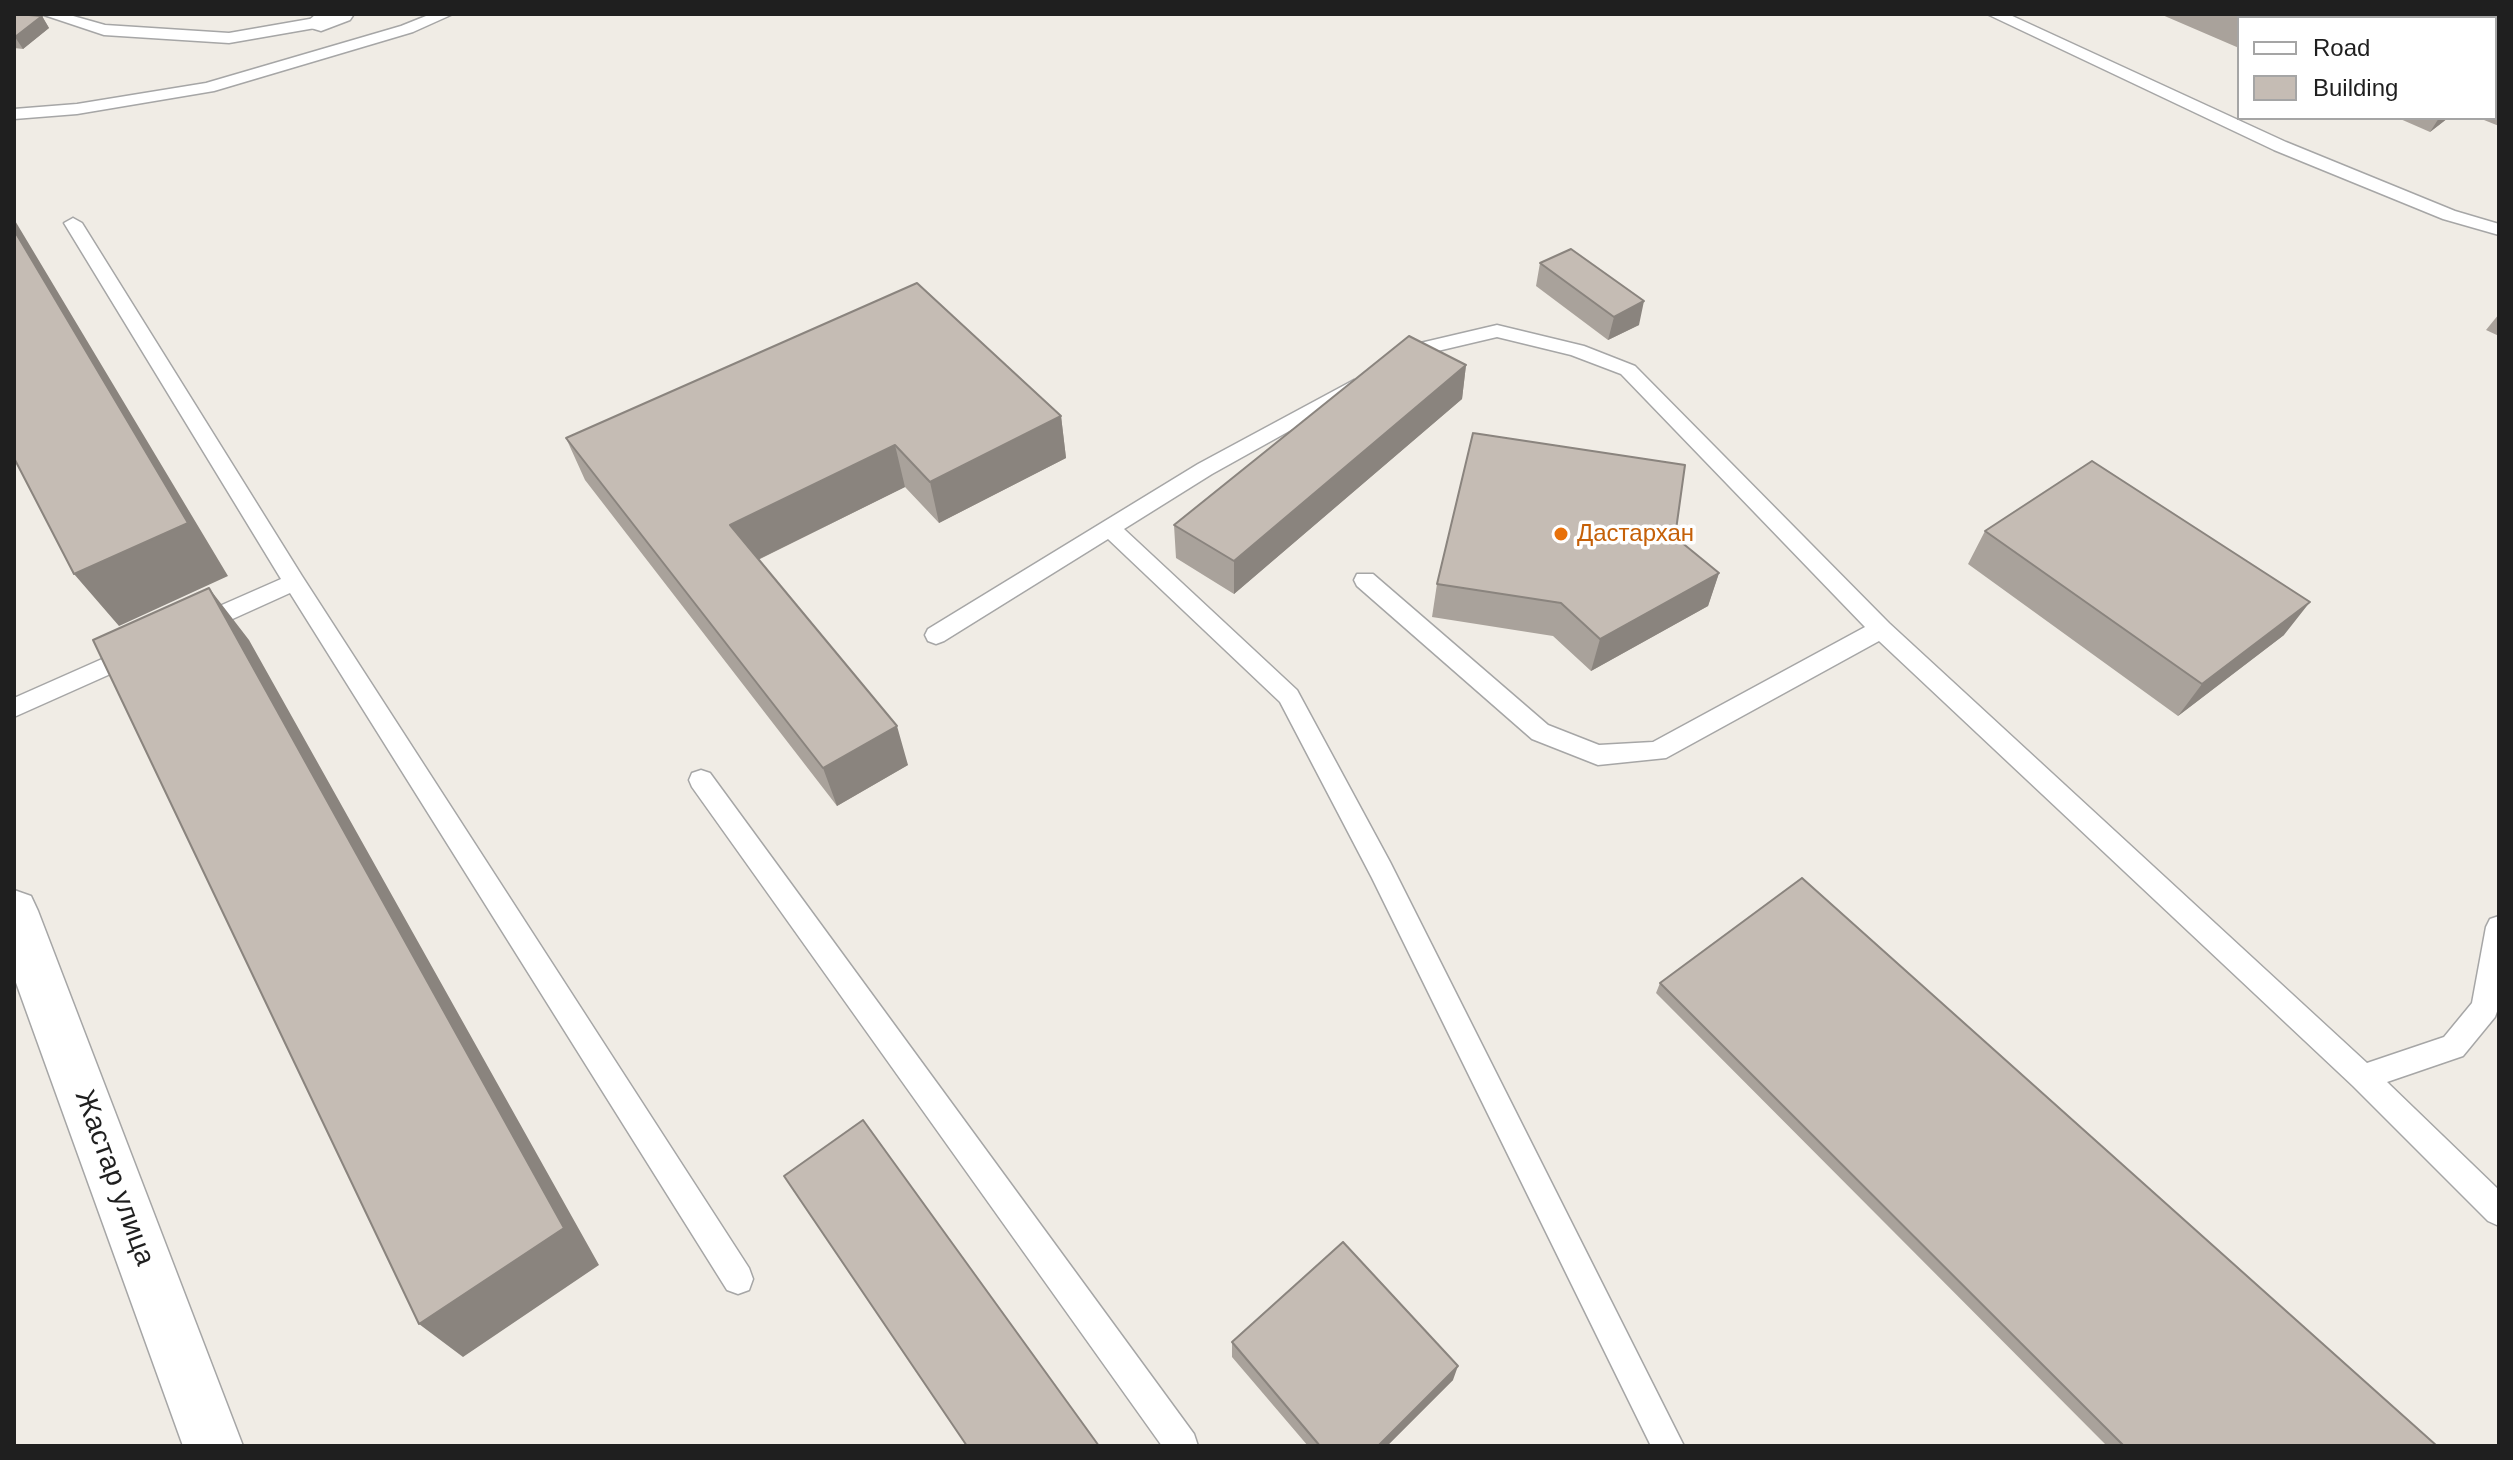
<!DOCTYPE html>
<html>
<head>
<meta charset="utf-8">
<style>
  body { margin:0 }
  #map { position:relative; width:2513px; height:1460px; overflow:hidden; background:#f0ece5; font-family:Arial,sans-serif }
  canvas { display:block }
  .frame { position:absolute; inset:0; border:16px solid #1f1f1f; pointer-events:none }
  .legend { position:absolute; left:2237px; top:16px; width:260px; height:104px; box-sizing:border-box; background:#fff; border:2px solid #a5a5a5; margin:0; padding:10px 14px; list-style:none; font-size:24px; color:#1f1f1f }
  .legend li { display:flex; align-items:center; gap:16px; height:40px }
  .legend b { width:40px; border:2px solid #a5a5a5 }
</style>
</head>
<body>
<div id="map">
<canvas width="2513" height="1460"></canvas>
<div class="frame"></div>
<ul class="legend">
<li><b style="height:10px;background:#fff"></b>Road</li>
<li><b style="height:22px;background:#c5bcb4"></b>Building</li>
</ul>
</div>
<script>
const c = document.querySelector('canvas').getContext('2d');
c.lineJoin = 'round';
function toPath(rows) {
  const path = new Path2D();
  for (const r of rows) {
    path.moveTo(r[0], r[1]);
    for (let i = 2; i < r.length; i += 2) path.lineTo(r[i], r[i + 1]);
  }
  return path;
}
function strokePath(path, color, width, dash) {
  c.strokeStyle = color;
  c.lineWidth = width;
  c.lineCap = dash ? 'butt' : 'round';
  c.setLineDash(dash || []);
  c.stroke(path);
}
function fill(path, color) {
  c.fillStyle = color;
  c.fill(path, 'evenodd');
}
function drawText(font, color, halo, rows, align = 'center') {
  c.font = font + ' Arial,sans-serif';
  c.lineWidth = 7;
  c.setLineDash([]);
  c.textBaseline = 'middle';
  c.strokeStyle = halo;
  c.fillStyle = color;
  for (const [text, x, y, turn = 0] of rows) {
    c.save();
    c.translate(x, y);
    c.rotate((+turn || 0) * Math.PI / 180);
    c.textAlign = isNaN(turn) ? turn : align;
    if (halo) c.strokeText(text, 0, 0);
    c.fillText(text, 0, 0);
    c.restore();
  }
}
const service = toPath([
  [41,14,66,14,105,25,229,33,321,17,329,22,321,27,229,43,104,35,41,14],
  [431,14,453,14,413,32,214,91,77,114,14,119,14,109,77,104,206,83,401,26,431,14],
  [1987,14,2008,14,2286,142,2455,211,2499,224,2499,235,2443,219,2274,150,1987,14],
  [2483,14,2499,14,2499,16,2495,20,2479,18,2483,14],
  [73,218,82,223,302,576,749,1268,753,1279,749,1290,738,1294,727,1290,290,593,206,631,198,633,190,631,187,625,190,619,281,579,64,223,73,218],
  [1497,325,1584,346,1635,366,1889,623,2367,1063,2444,1037,2472,1003,2486,927,2490,919,2499,916,2499,1006,2495,1017,2463,1056,2387,1082,2499,1190,2499,1226,2488,1221,2353,1086,1879,641,1666,758,1598,765,1532,739,1357,586,1354,580,1357,574,1373,574,1548,725,1599,745,1653,742,1865,627,1621,374,1571,355,1497,337,1429,353,1401,367,1391,361,1416,344,1497,325],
  [1354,380,1364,386,1361,391,1212,474,1124,529,1297,690,1390,862,1684,1446,1651,1446,1372,878,1280,702,1108,539,944,641,936,644,928,641,925,635,928,629,1198,464,1354,380],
  [136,644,144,647,148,653,144,659,14,717,14,698,136,644],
  [701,770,710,773,1194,1434,1198,1446,1162,1446,692,787,689,780,692,773,701,770]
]);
const minor = toPath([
  [316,14,354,14,350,20,321,31,311,28,307,22,316,14],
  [14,890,31,896,38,911,243,1446,183,1446,14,977,14,890]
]);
strokePath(service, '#a6a6a6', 3);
strokePath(minor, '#a6a6a6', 3);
fill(service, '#fff');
fill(minor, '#fff');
fill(toPath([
  [14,14,42,16,49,28,23,49,14,48],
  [2160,14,2413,14,2423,18,2239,18,2239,48],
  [2499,85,2499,126,2479,118,2495,118,2495,91],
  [2398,118,2448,118,2430,132],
  [1540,263,1639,325,1608,340,1536,286],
  [2499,314,2499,336,2486,330],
  [1466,365,1462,399,1234,594,1176,558,1174,525],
  [1061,416,1066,458,939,523,905,487,758,560,908,765,837,806,585,480,566,438],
  [1985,531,2284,635,2178,716,1968,564],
  [1719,573,1708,606,1591,671,1553,636,1432,617,1437,584],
  [1660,983,2437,1446,2107,1446,1656,993],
  [1232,1342,1453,1380,1387,1446,1308,1446,1232,1357]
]), '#a9a29b');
fill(toPath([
  [42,16,49,28,23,49,15,37],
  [2439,118,2448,118,2430,132],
  [14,219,228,576,119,626,74,574,14,230],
  [1644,301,1639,325,1608,340,1614,317],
  [1466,365,1462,399,1234,594,1234,561],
  [1061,416,1066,458,939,523,930,482],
  [895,445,905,487,745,566,730,525],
  [1719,573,1708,606,1591,671,1600,639],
  [209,588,249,640,599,1265,463,1357,419,1324],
  [2310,602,2284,635,2178,716,2202,684],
  [897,726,908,765,837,806,823,768],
  [1458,1366,1453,1380,1387,1446,1378,1446]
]), '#8a847e');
const building = toPath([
  [14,14,16,14,42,16,15,37,14,37,14,14],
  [2307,14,2413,14,2423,18,2316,18,2307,14],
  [2495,47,2499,48,2499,53,2495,56,2495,47],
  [14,230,188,523,74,574,14,458,14,230],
  [1571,249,1644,301,1614,317,1540,263,1571,249],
  [917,283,1061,416,930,482,895,445,730,525,897,726,823,768,566,438,917,283],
  [1409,336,1466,365,1234,561,1174,525,1409,336],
  [1473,433,1685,465,1675,537,1719,573,1600,639,1561,603,1437,584,1473,433],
  [2092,461,2310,602,2202,684,1985,531,2092,461],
  [209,588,564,1228,419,1324,93,640,209,588],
  [1802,878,2437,1446,2124,1446,1660,983,1802,878],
  [863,1120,1099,1446,967,1446,784,1176,863,1120],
  [1343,1242,1458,1366,1378,1446,1320,1446,1232,1342,1343,1242]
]);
fill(building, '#c5bcb4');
strokePath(building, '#8a847e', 2);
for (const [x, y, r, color] of [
  [1561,534,8,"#e8710a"]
]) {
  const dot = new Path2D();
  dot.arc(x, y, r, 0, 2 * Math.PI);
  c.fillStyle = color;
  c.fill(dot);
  strokePath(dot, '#fff', 3);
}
drawText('24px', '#c56008', '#fff', [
  ["Дастархан",1577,534]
], 'left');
drawText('28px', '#1f1f1f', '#fff', [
  ["Жастар улица",114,1178,70]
]);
</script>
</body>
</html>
